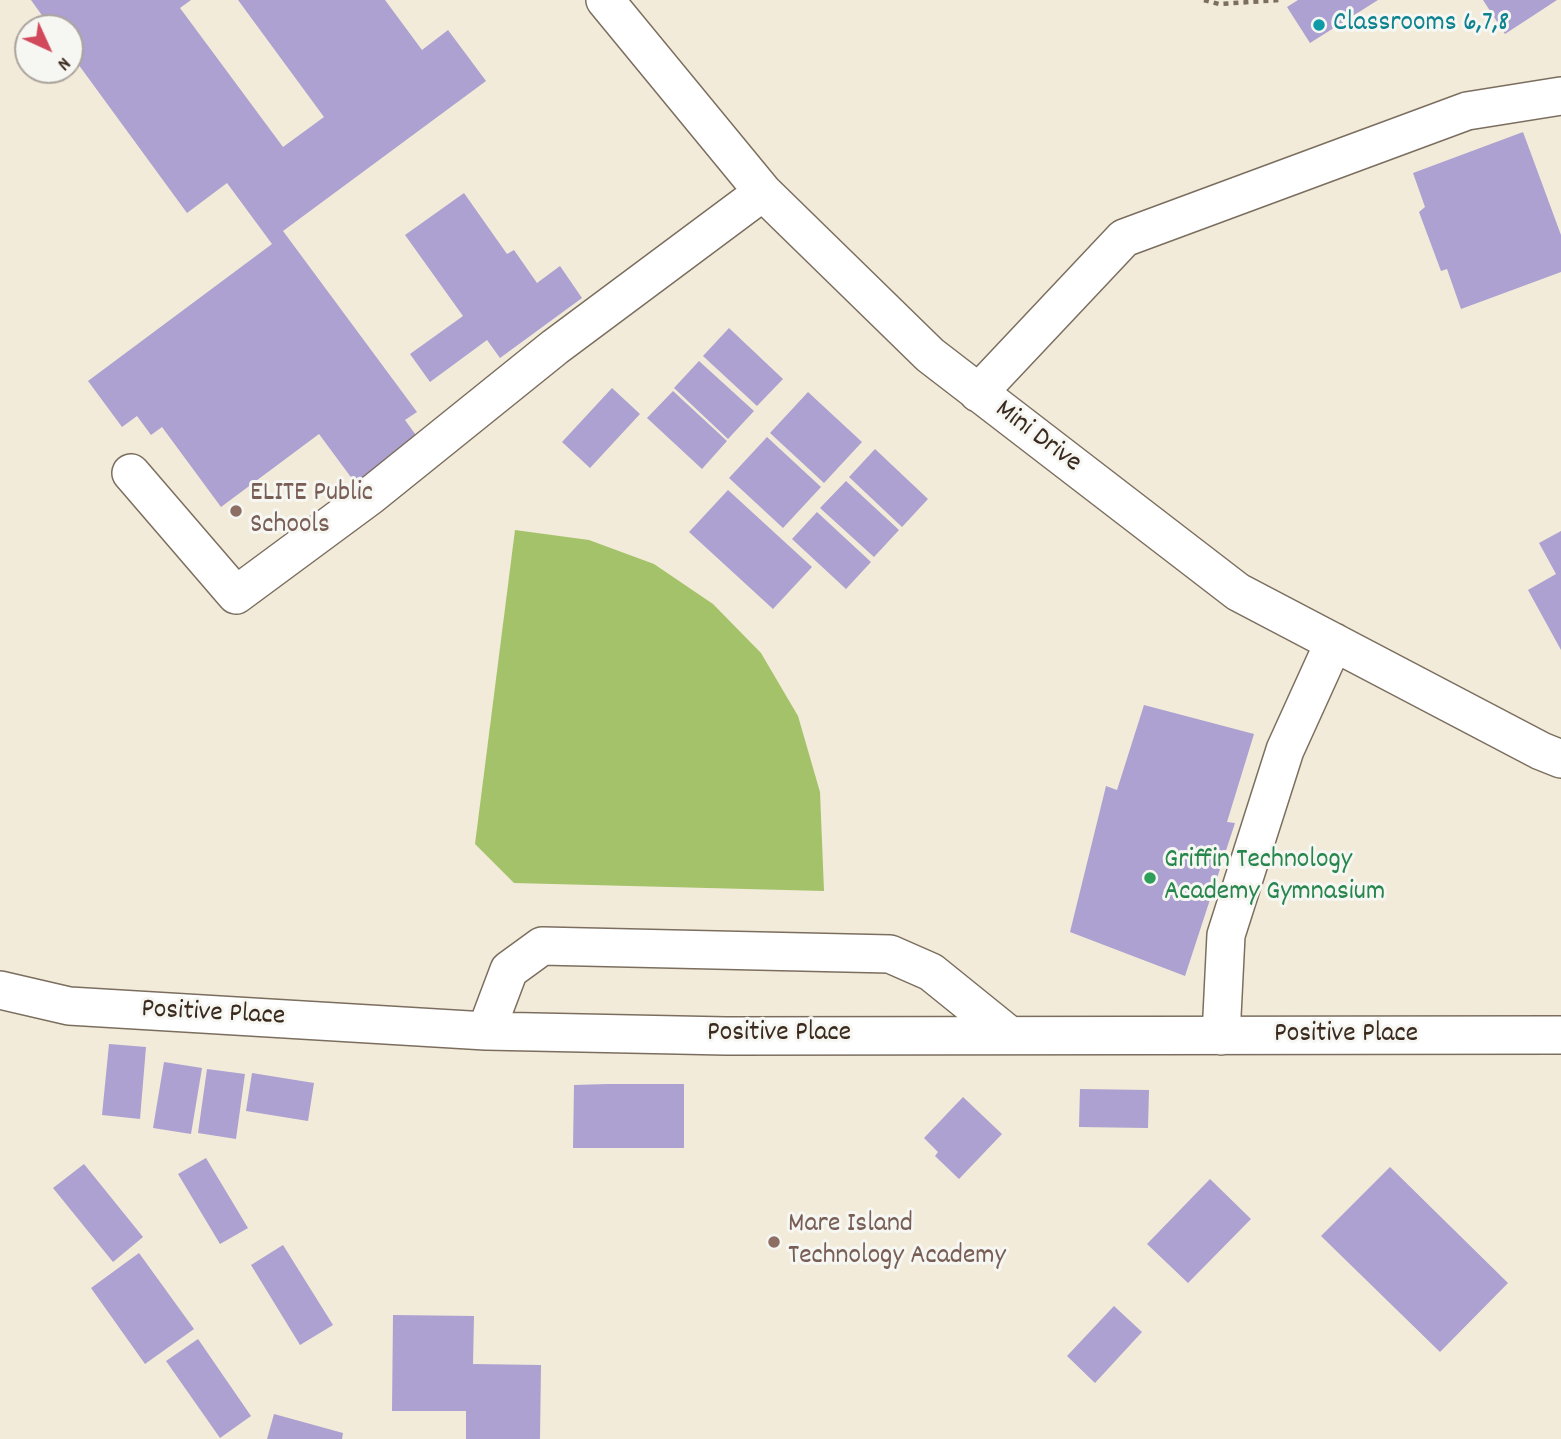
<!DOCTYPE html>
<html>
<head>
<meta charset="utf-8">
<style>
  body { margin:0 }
  #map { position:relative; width:1561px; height:1439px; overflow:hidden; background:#f2ebd9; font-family:Dekko,sans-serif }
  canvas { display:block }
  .north { position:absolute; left:14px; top:14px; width:70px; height:70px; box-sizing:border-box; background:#f6f6f2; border:2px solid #aba49d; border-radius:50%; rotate:135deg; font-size:19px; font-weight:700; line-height:28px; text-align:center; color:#3b2a1e }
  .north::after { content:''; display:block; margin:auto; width:24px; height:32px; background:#d1495b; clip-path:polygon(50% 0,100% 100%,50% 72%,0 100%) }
</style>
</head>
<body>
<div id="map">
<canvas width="1561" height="1439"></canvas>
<div class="north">N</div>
</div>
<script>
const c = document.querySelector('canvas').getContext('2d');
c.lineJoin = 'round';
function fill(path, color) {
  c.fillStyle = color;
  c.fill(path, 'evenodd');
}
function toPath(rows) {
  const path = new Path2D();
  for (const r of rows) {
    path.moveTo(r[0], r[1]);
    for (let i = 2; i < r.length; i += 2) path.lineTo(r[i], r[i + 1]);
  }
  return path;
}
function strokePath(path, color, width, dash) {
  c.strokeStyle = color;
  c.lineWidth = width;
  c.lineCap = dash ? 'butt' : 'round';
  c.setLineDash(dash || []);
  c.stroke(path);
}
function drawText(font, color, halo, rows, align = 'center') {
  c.font = font + ' Dekko,sans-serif';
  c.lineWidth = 6;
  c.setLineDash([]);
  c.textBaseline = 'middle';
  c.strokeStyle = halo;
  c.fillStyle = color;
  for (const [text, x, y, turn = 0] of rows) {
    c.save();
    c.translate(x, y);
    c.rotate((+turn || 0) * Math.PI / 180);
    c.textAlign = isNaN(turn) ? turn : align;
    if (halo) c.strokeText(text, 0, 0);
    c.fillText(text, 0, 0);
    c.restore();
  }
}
fill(toPath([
  [515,530,589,540,654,564,713,604,761,653,798,716,820,792,824,891,514,883,475,844]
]), '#a4c269');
fill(toPath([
  [31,0,191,0,180,8,283,147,324,117,238,0,385,0,422,50,448,30,486,81,283,231,417,412,405,420,418,438,356,484,319,434,221,507,162,427,151,435,137,416,122,427,88,381,272,244,227,183,187,213,70,53,70,28,51,28],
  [1298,0,1378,0,1310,43,1287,7],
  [1483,0,1557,0,1505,34],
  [1523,132,1561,235,1561,272,1461,309,1447,269,1441,271,1419,212,1425,207,1413,173],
  [464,193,507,254,514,250,537,283,560,266,582,298,500,358,487,340,430,382,410,354,463,316,405,235],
  [729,328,783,379,757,406,703,356],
  [699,361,754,411,728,439,674,388],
  [612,388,640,414,590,468,562,442],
  [673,391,727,441,702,469,647,418],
  [808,392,862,442,824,483,770,433],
  [767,437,821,487,783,528,729,478],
  [875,449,928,499,902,527,849,477],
  [846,481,899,530,874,557,820,508],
  [728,490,812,567,773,609,689,532],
  [817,512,871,562,846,589,792,539],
  [1561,531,1561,650,1528,590,1556,574,1539,543],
  [1144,705,1254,734,1227,822,1235,823,1185,976,1070,932,1106,786,1117,790],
  [109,1044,146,1047,140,1119,102,1115],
  [164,1062,202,1068,191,1134,153,1128],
  [207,1069,245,1074,236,1139,198,1133],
  [252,1073,314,1083,308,1121,246,1111],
  [608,1084,684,1084,684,1148,573,1148,574,1085],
  [1080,1089,1149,1090,1148,1128,1079,1127],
  [963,1097,1002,1134,959,1179,935,1156,938,1152,924,1138],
  [206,1158,248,1228,220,1244,178,1174],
  [84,1164,143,1237,113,1262,53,1188],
  [1390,1167,1508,1283,1440,1352,1321,1236],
  [1210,1179,1251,1219,1188,1283,1147,1244],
  [283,1245,333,1325,300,1345,251,1265],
  [139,1253,194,1329,145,1364,91,1288],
  [1114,1306,1142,1332,1095,1383,1067,1356],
  [393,1315,474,1316,473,1364,541,1365,540,1439,466,1439,466,1411,392,1411],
  [198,1339,251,1416,220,1438,166,1361],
  [274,1414,343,1433,342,1439,267,1439]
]), '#aca1d0');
const minor = toPath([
  [605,0,763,192,930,355,1238,592,1541,751,1561,759],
  [978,393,1124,238,1467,111,1561,96],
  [131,473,236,595,370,496,555,347,763,192],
  [0,990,69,1006,486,1031,726,1036,1561,1035],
  [486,1031,509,970,542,946,890,954,931,972,1009,1035],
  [1221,1036,1226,935,1285,750,1334,642]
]);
strokePath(minor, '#7b6e5f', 40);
strokePath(toPath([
  [1204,0,1219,4,1280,0]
]), '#7b6e5f', 4.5, [5, 5]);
strokePath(minor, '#fff', 37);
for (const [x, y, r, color] of [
  [1319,25,7,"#0f9aa8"],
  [236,511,7,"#8d6e63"],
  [1150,878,7,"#2e9e5b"],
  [774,1242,7,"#8d6e63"]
]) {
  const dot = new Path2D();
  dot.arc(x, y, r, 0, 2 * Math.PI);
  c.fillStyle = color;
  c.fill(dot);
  strokePath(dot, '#f6f6f2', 2.5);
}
drawText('28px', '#0d838f', '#f6f6f2', [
  ["Classrooms 6,7,8",1333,25]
], 'left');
drawText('28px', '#3b2a1e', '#f6f6f2', [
  ["Mini Drive",1037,438,37],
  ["Positive Place",213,1015,3],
  ["Positive Place",779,1035],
  ["Positive Place",1346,1036]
]);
drawText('28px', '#785e54', '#f6f6f2', [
  ["ELITE Public",250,495],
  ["Schools",250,527],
  ["Mare Island",788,1226],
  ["Technology Academy",788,1258]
], 'left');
drawText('28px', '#27864d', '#f6f6f2', [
  ["Griffin Technology",1164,862],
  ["Academy Gymnasium",1164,894]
], 'left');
</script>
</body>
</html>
